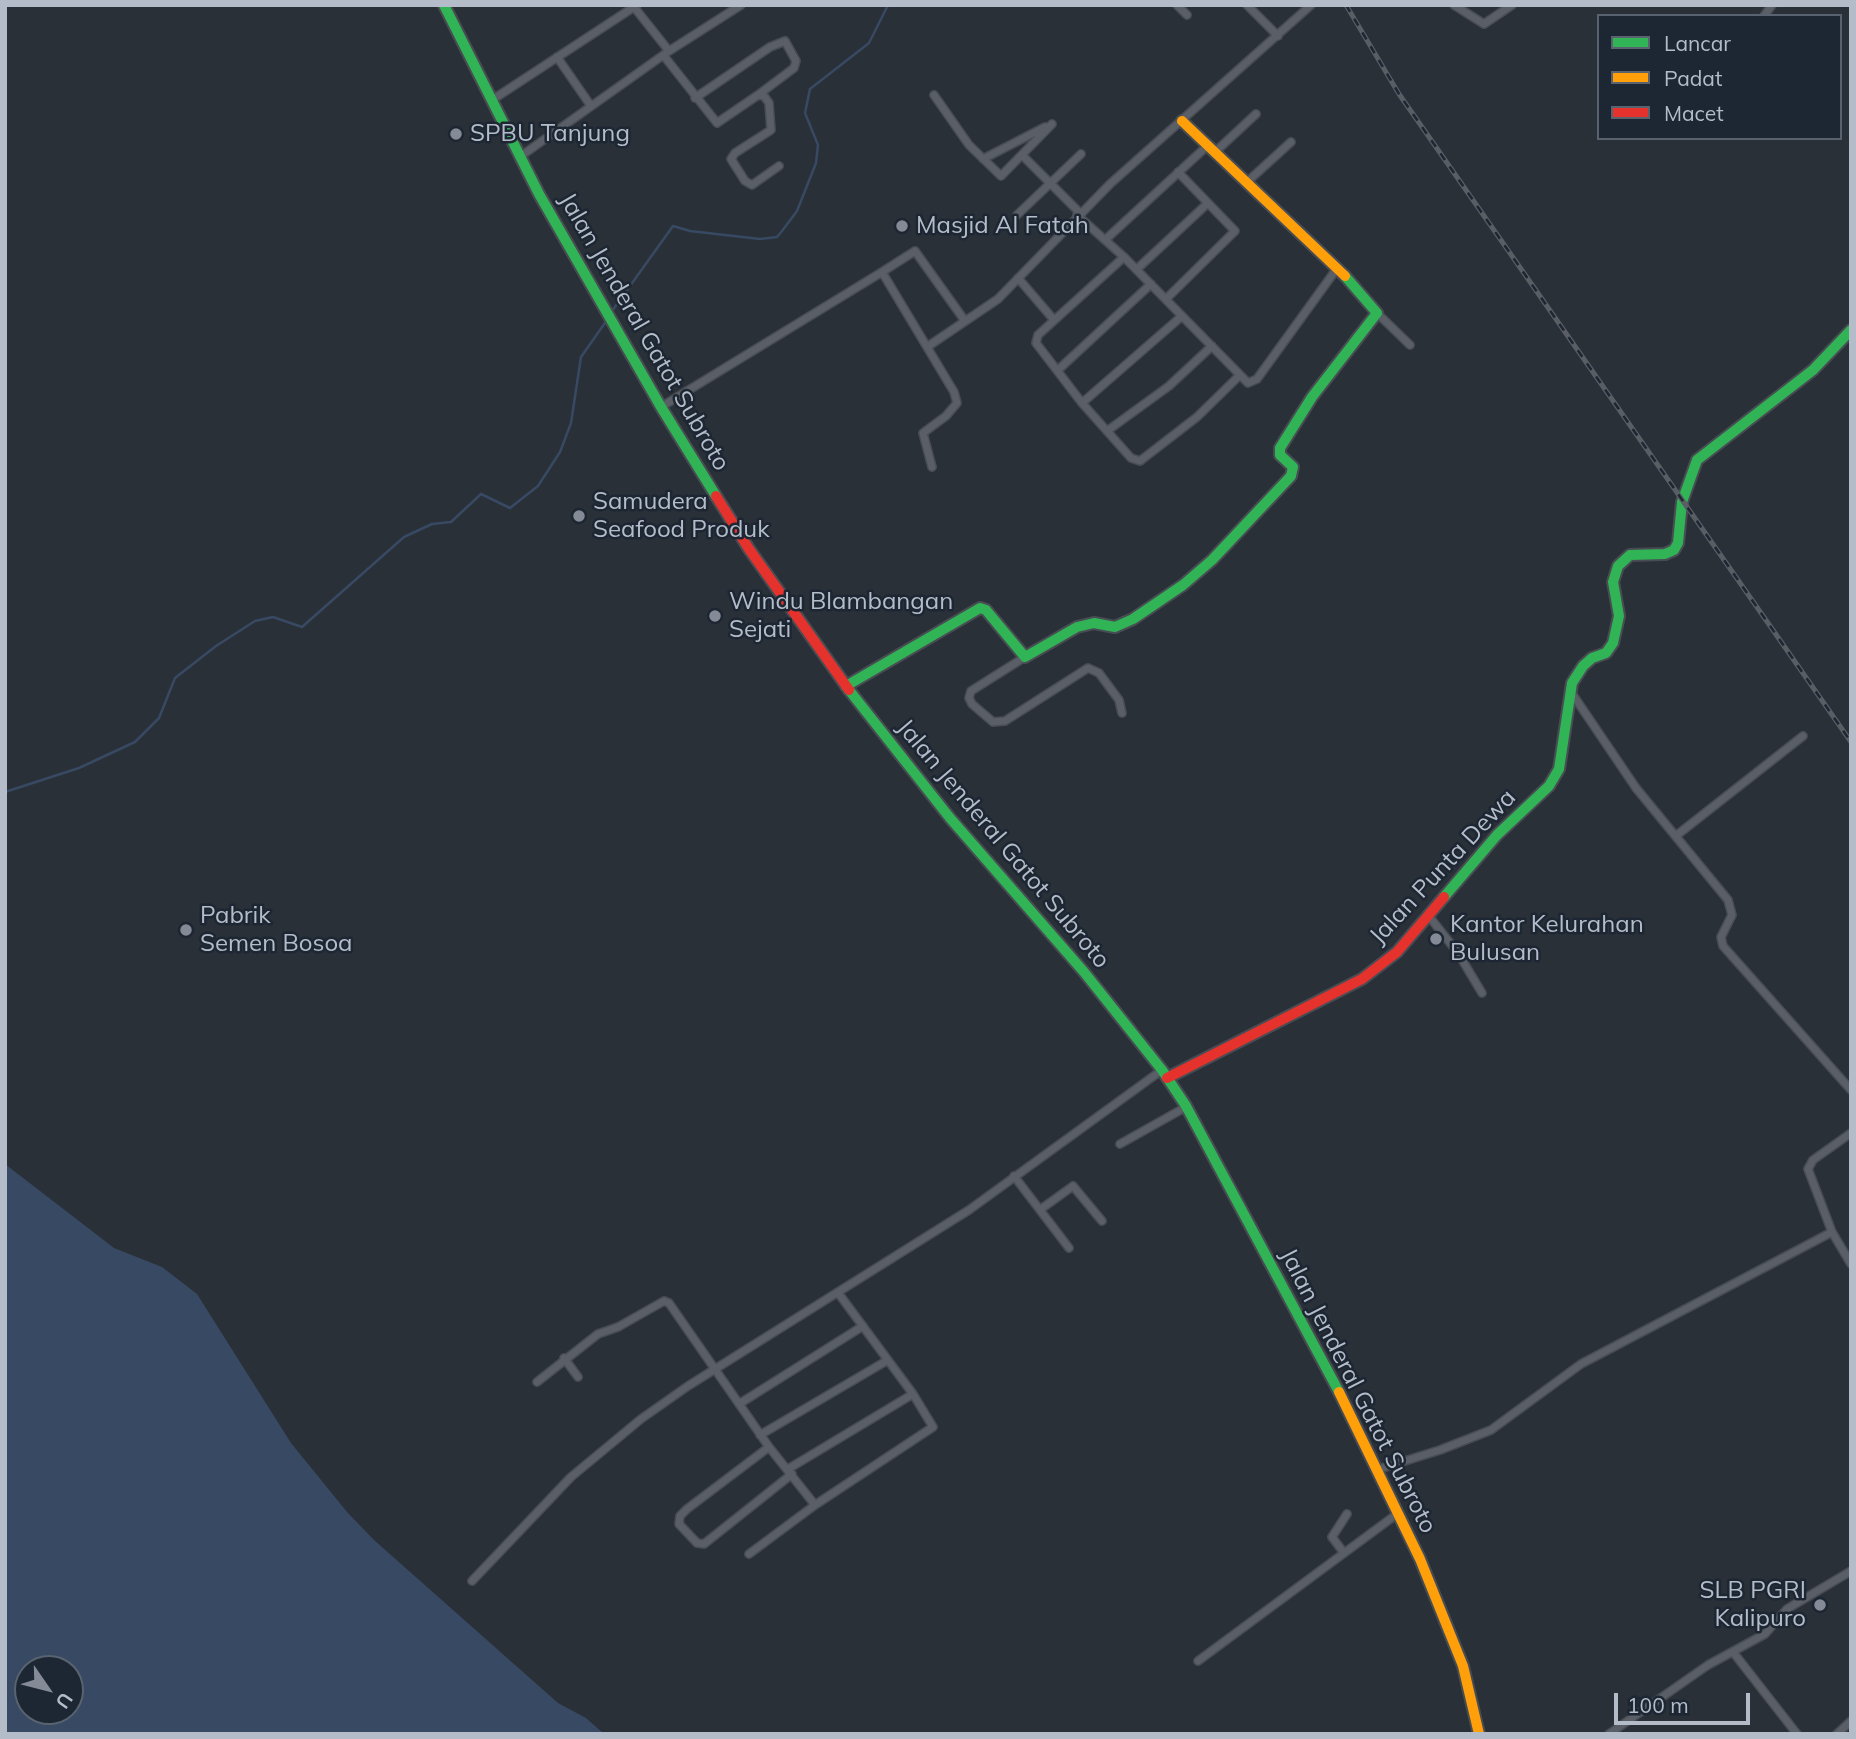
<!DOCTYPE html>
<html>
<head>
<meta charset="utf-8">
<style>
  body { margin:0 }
  #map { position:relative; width:1856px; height:1739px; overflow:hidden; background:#2a3038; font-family:Mulish,sans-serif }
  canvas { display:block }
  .frame { position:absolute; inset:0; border:7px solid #b4bcc9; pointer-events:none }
  .legend { position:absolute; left:1597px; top:14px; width:245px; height:126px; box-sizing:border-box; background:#1d2633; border:2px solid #59626f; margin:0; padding:9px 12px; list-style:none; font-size:21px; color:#b4bcc9 }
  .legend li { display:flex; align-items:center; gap:14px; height:35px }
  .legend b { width:35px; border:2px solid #59626f }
  .north { position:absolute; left:14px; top:1655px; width:70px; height:70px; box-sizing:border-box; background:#1d2633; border:2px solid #59626f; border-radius:50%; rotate:125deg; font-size:19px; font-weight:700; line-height:28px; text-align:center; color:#b4bcc9 }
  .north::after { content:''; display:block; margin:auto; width:24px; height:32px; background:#848b96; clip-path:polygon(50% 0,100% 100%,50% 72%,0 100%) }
  .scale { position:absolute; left:1614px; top:1693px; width:136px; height:32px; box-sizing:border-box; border:4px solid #b4bcc9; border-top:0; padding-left:9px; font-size:21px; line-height:24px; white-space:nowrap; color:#b4bcc9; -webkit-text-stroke:5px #1d2633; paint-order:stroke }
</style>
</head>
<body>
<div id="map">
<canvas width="1856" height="1739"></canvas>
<div class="frame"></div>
<ul class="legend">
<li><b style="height:9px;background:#30b455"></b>Lancar</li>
<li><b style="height:9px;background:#ff9f0a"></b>Padat</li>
<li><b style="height:9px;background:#e5322d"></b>Macet</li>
</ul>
<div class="north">U</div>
<div class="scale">100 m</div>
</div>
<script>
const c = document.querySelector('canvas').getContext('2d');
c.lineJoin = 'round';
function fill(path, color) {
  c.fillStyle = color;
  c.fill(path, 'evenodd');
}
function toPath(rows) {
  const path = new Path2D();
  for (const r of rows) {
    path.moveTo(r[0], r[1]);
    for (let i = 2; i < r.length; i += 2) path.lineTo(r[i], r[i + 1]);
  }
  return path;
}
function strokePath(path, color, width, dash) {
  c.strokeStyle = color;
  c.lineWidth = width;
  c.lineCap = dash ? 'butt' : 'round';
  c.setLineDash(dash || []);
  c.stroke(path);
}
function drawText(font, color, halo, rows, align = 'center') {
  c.font = font + ' Mulish,sans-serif';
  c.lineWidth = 5;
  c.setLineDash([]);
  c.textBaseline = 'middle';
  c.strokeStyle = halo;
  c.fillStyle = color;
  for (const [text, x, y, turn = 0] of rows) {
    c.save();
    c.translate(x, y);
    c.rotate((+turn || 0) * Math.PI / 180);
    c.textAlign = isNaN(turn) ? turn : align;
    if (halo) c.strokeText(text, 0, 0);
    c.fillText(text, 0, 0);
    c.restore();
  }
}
fill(toPath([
  [5,1164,114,1248,162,1267,197,1294,291,1443,347,1512,374,1540,558,1703,586,1718,604,1734,5,1734],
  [28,1669,70,1669,70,1711,28,1711]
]), '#384963');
strokePath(toPath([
  [612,311,673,226,690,231,760,239,777,237,782,231,797,211,816,163,818,145,805,113,810,89,869,43,888,5],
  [5,792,79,768,135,742,159,718,175,678,216,646,255,621,273,617,302,627,404,537,432,524,451,522,481,494,510,508,538,486,560,452,571,423,581,357,607,320]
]), '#384963', 2.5);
const street = toPath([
  [1177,5,1187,15],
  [1247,5,1278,36],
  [1454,5,1484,24,1512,5],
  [634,7,669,51],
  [1764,16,1772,5],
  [664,56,717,123,758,95,764,96,769,103,771,130,735,153,731,159,745,181,752,185,779,166],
  [557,57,591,106],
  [934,95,969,145,1001,176,1052,124],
  [695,98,770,47,785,41,796,61,794,68,758,95],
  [492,100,637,5],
  [1214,153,1256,114],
  [1022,155,1080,213],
  [521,156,669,51,741,5],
  [983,159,1045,127],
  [1247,182,1291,142],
  [1017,215,1081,154],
  [1077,215,1124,257,1248,383,1257,379,1338,267],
  [1105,240,1206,147],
  [1124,257,1038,335,1036,343,1082,403,1131,458,1140,461,1197,417,1240,375],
  [1137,269,1208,203],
  [882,272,915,251,965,321],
  [1018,278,1054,320],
  [1166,299,1235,231,1178,172],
  [1377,313,1410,345],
  [927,347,954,392,957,403,946,416,923,433,932,467],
  [1058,370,1151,284],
  [1082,403,1182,316],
  [661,407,882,272,927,347,998,299,1110,184,1311,5],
  [1107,431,1169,386,1212,346],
  [1025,657,971,691,969,698,972,704,993,722,1005,721,1088,668,1099,673,1119,700,1122,713],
  [1571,692,1636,788,1728,900,1732,915,1721,937,1723,946,1851,1090],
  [1677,835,1803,736],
  [1428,915,1458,953,1482,993],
  [1120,1144,1186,1107],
  [1014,1176,1069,1248],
  [1041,1209,1073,1186,1102,1221],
  [1832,1232,1851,1264],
  [564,1358,578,1377],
  [537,1382,598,1334,618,1327,664,1301,669,1303,769,1447,815,1505],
  [739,1404,863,1326],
  [760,1435,888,1360],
  [769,1447,687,1509,680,1516,679,1524,697,1543,704,1544,792,1474],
  [788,1469,913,1394],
  [1376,1470,1440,1450,1491,1430,1581,1364,1832,1232,1808,1169,1813,1160,1851,1133],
  [1344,1553,1332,1537,1347,1514],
  [749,1554,815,1505,933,1427,913,1394,839,1294],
  [472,1581,571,1477,641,1419,688,1386,969,1210,1162,1070],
  [1733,1652,1797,1734],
  [1198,1661,1397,1514],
  [1609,1734,1708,1665,1765,1634,1787,1609,1851,1571],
  [1837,1734,1851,1721]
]);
const fast = toPath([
  [444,5,539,194,661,407,716,496],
  [846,686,980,608,986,610,1025,657,1077,627,1094,623,1115,627,1133,619,1183,585,1212,560,1291,476,1293,467,1280,455,1280,448,1312,397,1377,313,1345,276],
  [849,690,950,818,1084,972,1162,1070,1186,1106,1339,1392],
  [1444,897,1497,835,1549,786,1559,769,1572,683,1583,666,1592,658,1606,653,1613,643,1619,616,1613,582,1618,566,1630,555,1665,554,1674,550,1678,543,1682,502,1697,460,1813,370,1851,330]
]);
const slow = toPath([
  [1182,121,1345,276],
  [1339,1392,1420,1559,1463,1666,1479,1734]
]);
const jam = toPath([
  [716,496,749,549,849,690],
  [1167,1078,1362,979,1397,952,1444,897]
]);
strokePath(street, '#484c53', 10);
strokePath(fast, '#484c53', 14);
strokePath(slow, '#484c53', 14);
strokePath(jam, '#484c53', 14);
strokePath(street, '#5a5e66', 7);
strokePath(fast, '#30b455', 10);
strokePath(slow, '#ff9f0a', 10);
strokePath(jam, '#e5322d', 10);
const rail = toPath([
  [1346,5,1399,94,1851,742]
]);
strokePath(rail, '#595d64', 5);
strokePath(rail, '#1d2633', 2.5, [8]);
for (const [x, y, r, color] of [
  [456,134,7,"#848b96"],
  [902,226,7,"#848b96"],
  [579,516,7,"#848b96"],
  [715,616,7,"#848b96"],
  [186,930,7,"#848b96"],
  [1436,939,7,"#848b96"],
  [1820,1605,7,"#848b96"]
]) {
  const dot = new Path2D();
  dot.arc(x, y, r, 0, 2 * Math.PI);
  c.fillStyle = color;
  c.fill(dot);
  strokePath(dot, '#1d2633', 2.5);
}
drawText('24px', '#b4bcc9', '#1d2633', [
  ["SPBU Tanjung",470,134],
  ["Masjid Al Fatah",916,226],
  ["Samudera",593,502],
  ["Seafood Produk",593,530],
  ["Windu Blambangan",729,602],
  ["Sejati",729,630],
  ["Pabrik",200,916],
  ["Semen Bosoa",200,944],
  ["Kantor Kelurahan",1450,925],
  ["Bulusan",1450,953],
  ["SLB PGRI",1806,1591,"right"],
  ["Kalipuro",1806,1619,"right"]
], 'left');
drawText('24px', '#b4bcc9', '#1d2633', [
  ["Jalan Jenderal Gatot Subroto",644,332,60],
  ["Jalan Jenderal Gatot Subroto",1003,844,50],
  ["Jalan Punta Dewa",1443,867,-47],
  ["Jalan Jenderal Gatot Subroto",1358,1391,63]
]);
</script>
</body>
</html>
